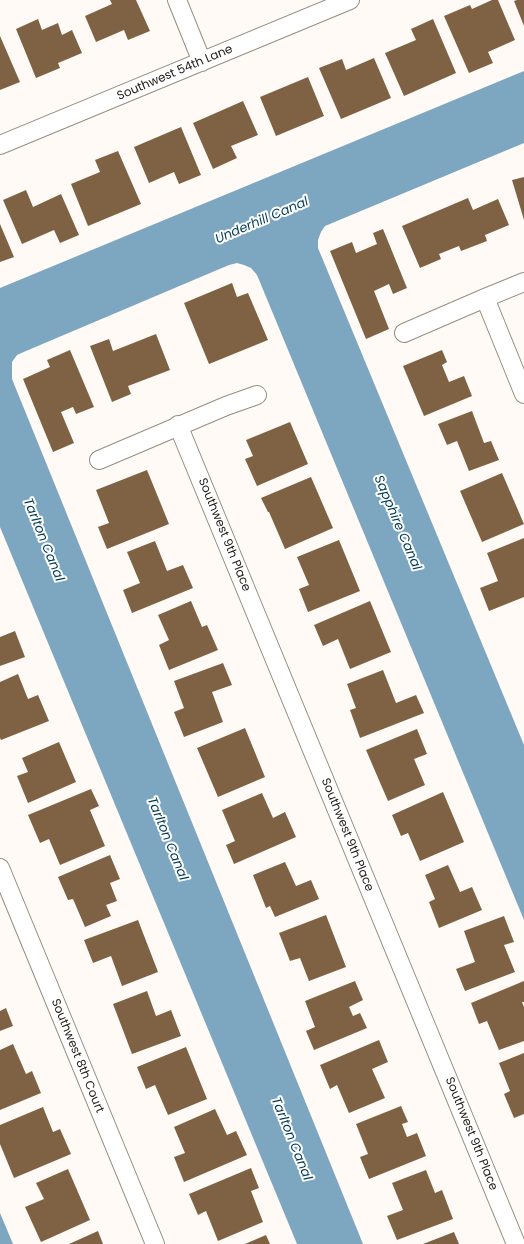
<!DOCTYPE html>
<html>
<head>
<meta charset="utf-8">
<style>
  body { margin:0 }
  canvas { display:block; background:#fffaf5 }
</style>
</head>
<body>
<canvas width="524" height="1244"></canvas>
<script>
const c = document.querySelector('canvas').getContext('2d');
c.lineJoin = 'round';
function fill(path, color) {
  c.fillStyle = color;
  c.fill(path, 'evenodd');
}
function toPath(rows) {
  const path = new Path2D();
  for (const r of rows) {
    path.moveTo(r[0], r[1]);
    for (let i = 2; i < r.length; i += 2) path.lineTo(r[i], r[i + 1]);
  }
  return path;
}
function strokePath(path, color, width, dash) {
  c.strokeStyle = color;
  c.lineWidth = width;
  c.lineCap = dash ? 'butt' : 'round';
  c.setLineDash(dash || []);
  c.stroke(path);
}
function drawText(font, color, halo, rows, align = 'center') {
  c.font = font + ' Poppins,sans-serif';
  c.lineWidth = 4;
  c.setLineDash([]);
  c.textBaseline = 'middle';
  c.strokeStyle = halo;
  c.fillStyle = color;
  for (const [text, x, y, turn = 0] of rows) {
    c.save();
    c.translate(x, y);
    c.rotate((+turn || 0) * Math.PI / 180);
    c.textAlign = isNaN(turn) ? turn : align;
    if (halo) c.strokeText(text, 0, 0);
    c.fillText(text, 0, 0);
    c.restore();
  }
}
fill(toPath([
  [524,71,524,143,325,226,321,232,318,240,318,248,524,745,524,920,257,275,251,268,244,265,237,263,229,265,26,351,17,355,12,362,12,379,363,1244,297,1244,0,527,0,288],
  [0,1213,13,1244,0,1244]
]), '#7da7c1');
fill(toPath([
  [110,0,136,0,150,31,128,40,124,30,96,42,85,16,112,4],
  [492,0,498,0,515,40,488,52,493,63,469,73,444,16,470,5,472,9],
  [517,0,524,0,524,26,514,1],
  [38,19,42,30,58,23,62,35,72,30,82,53,58,63,60,68,36,78,16,29],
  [433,19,456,73,404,96,385,53,416,40,411,29],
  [0,36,20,82,0,90],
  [374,58,391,98,341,119,319,68,342,59,346,70],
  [308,77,324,116,276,136,260,97],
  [243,101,258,135,231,146,237,158,213,169,193,123],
  [181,127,201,175,179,184,174,172,149,183,134,147],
  [118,151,141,204,88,226,71,184,100,172,95,160],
  [524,177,524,220,512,180],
  [26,190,33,207,61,194,79,235,60,243,54,230,22,244,3,200],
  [468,198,473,210,498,199,509,225,485,235,487,241,461,251,459,246,439,254,441,259,420,268,402,226],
  [0,224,14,257,0,262],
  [383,229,407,288,393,294,389,284,374,291,389,329,366,339,330,251,352,242,356,253,377,244,373,233],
  [232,283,237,297,248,293,268,340,209,364,184,303],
  [156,334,170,370,128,386,131,394,112,402,90,346,109,339,113,351],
  [70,350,94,407,76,414,73,407,61,412,74,443,53,452,23,379,50,367,47,360],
  [442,350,447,362,442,365,449,382,464,376,472,396,424,416,403,366],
  [472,411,484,443,491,441,499,460,469,471,457,441,447,445,438,424],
  [290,422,308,464,257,486,245,459,253,456,246,440],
  [147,470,169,524,107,549,98,527,109,523,96,490],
  [502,473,524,524,482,542,460,491],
  [311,477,333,528,285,549,269,512,268,512,261,498],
  [524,538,524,597,489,611,480,588,498,581,487,553],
  [339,540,360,591,308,612,299,589,309,585,297,557],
  [155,541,167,571,183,565,193,588,132,613,123,590,140,583,127,552],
  [191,601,202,627,207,625,218,650,169,670,159,645,169,640,158,615],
  [370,601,391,652,350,669,338,639,323,646,314,625],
  [15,631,25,657,0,666,0,637],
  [223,663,232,685,212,692,223,722,184,737,174,712,184,708,174,681],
  [383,670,396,703,416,695,424,713,360,738,350,710,356,708,347,684],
  [18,674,28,699,38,695,49,721,1,740,0,738,0,682],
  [245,728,265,777,218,797,197,748],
  [417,729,427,754,414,759,425,785,388,801,366,750],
  [59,742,76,782,28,803,17,776,28,772,22,758],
  [91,789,99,806,90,810,105,846,60,865,49,839,40,843,28,815],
  [443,792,464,842,420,861,408,833,401,836,392,815],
  [262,793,273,818,285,812,296,837,234,864,226,845,235,841,222,810],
  [110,855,120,879,110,883,117,901,106,905,111,916,85,927,73,899,68,900,58,877],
  [285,862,296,886,311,880,319,899,275,917,270,906,266,908,253,875],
  [448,865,460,892,472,887,482,910,439,928,429,902,435,899,425,875],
  [326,915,346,967,309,981,300,958,290,961,279,933],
  [504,916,514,942,504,945,515,972,465,991,456,969,475,962,464,931],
  [138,920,158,972,122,986,111,956,93,963,84,940],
  [355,981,363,1000,349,1007,353,1016,360,1013,367,1028,314,1050,306,1031,315,1027,305,1001],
  [524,981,524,1002,522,1002,524,1007,524,1041,499,1050,487,1021,479,1024,471,1003],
  [147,991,156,1016,171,1010,181,1036,132,1054,113,1004],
  [6,1008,13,1026,0,1031,0,1011],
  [379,1040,388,1062,372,1069,385,1098,349,1113,337,1085,330,1089,320,1065],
  [13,1044,26,1074,32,1071,41,1093,0,1110,0,1050],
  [186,1047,207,1099,168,1115,155,1085,146,1089,137,1067],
  [524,1053,524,1114,514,1118,504,1094,510,1091,499,1063],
  [401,1106,408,1122,402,1124,407,1137,417,1133,426,1156,369,1179,360,1157,368,1154,356,1124],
  [43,1107,53,1132,60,1129,71,1154,14,1178,0,1144,0,1125],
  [215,1109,227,1135,236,1131,247,1155,184,1182,174,1157,185,1153,174,1127],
  [251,1168,259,1188,251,1191,263,1222,218,1241,206,1211,198,1215,189,1194],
  [68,1169,90,1220,41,1242,25,1207,44,1199,36,1183],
  [426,1170,435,1193,442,1190,453,1219,397,1240,387,1216,403,1210,392,1183],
  [98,1231,103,1244,69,1244],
  [454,1232,459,1244,423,1244],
  [266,1235,270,1244,245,1244]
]), '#7f6243');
const minor = toPath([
  [177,0,202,62],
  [0,145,350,0],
  [485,298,524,394],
  [404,333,485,298,524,282],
  [178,425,516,1244],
  [99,460,226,406,257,395],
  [0,868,155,1244]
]);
strokePath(minor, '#988d81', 20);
strokePath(minor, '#fff', 18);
drawText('12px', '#26211d', '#fff', [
  ["Southwest 54th Lane",175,73,-23],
  ["Southwest 9th Place",224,535,68],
  ["Southwest 9th Place",347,835,68],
  ["Southwest 8th Court",77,1056,68],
  ["Southwest 9th Place",471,1134,68]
]);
drawText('italic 13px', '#013b56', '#fff', [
  ["Underhill Canal",262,221,-23],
  ["Sapphire Canal",397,523,67],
  ["Tarlton Canal",43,540,68],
  ["Tarlton Canal",167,839,68],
  ["Tarlton Canal",291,1139,68]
]);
</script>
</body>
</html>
